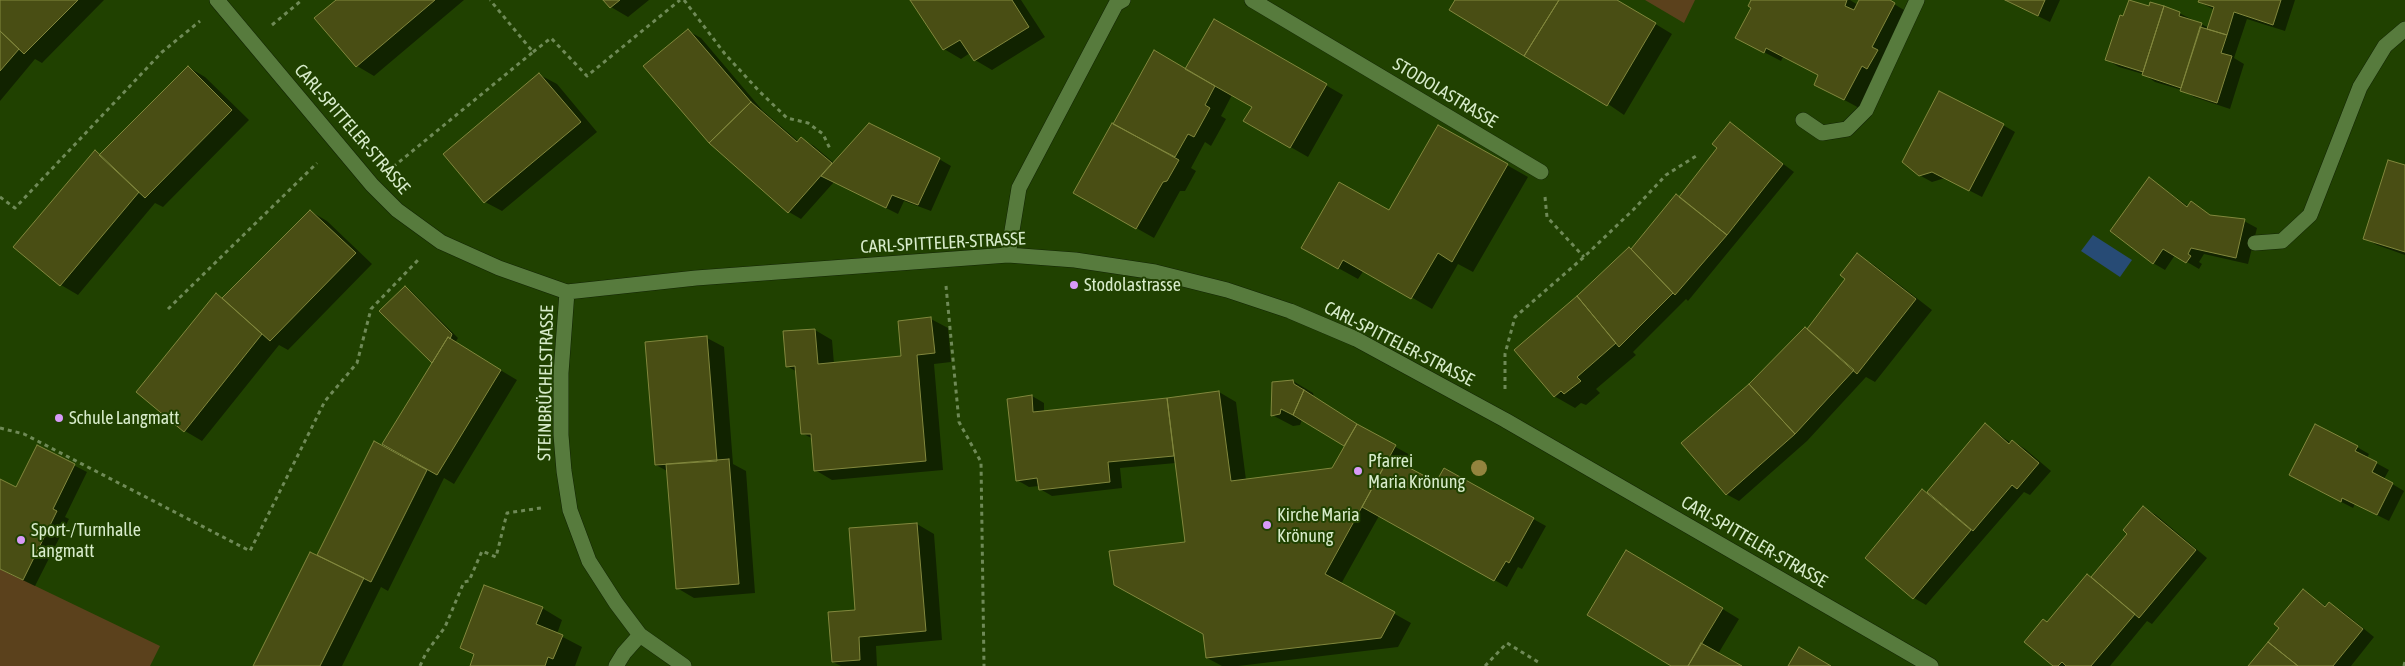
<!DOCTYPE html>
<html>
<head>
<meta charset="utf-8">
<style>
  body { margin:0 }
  canvas { display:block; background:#204100 }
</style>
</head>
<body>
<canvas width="2405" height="666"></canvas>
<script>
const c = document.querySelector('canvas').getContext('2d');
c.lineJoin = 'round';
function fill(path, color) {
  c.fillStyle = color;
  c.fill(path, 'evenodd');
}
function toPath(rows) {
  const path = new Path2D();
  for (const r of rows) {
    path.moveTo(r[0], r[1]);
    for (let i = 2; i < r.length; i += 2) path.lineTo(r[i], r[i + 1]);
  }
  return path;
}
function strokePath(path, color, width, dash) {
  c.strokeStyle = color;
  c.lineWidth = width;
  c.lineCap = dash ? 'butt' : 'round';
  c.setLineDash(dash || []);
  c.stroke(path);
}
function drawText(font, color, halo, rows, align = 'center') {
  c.font = font + ' "Asap Condensed",sans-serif';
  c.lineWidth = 4;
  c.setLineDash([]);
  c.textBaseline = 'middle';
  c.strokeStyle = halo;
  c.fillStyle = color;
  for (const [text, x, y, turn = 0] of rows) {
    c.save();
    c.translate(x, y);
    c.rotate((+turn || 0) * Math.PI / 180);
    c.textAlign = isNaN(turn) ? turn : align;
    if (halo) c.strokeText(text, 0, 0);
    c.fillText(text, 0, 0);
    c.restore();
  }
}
fill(toPath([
  [1645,0,1695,0,1684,23],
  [0,569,160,646,150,666,0,666]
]), '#5b411c');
fill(toPath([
  [2093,235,2132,260,2120,277,2081,251]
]), '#274b75');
fill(toPath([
  [0,0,104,0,42,63,35,59,0,101],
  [338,0,464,0,374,76,357,66],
  [604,0,649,0,628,17,611,7],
  [912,0,1021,0,1045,37,992,70,975,60,970,53,961,59,944,49],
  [1457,0,1616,0,1672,34,1624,115],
  [1752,0,1850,0,1858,5,1861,0,1887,0,1911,14,1861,109,1815,84,1820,75,1783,57,1781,61,1754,47],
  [2005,0,2060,0,2050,22],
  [2200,0,2295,0,2285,31,2247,19,2234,58,2244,64,2230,109,2194,97,2182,90,2155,82,2143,74,2119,67,2107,60,2124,18,2150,7,2179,13,2209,28,2215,10,2199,2],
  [1214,21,1343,95,1308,157,1245,121,1253,107,1232,95,1221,116,1226,119,1211,146,1205,142,1191,168,1196,171,1185,191,1180,191,1154,238,1074,193,1186,71],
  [688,31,701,38,763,111,799,142,802,139,814,146,834,163,939,159,951,166,931,211,904,201,898,214,834,182,801,219,789,212,710,143],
  [188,67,205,77,249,120,163,207,155,203,78,295,61,285,14,247],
  [540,75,557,84,597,132,502,211,485,202],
  [1730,124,1794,172,1688,301,1686,299,1633,352,1636,355,1596,389,1600,393,1586,405,1581,403,1575,408,1554,396,1632,250,1676,196,1680,198,1719,148],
  [2003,125,2015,132,1982,197,1945,178,1932,182,1919,175],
  [1438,126,1528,177,1473,272,1458,264,1432,309,1364,270,1358,279,1302,248,1389,212],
  [2405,167,2405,255,2377,245,2364,238],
  [2149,178,2189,207,2191,203,2212,216,2244,221,2257,228,2248,264,2204,254,2199,262,2202,264,2199,269,2175,255,2165,270,2153,263],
  [310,211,327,221,372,264,288,350,279,345,202,441,185,431,138,392,216,295,223,299],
  [1857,255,1874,265,1932,310,1875,382,1866,377,1807,441,1739,501,1726,494,1750,385,1808,330,1847,279],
  [405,287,411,291,458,338,455,343,517,380,454,484,444,478,388,591,381,587,342,666,254,666,317,557,375,442,382,446,433,363],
  [931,319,948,328,951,362,934,364,943,470,832,480,815,470,813,439,802,433,797,372,787,366,815,330,832,340,834,364,903,358,899,322],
  [707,338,724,347,733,464,746,471,755,593,694,598,677,588,667,471,656,465],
  [1293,381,1313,393,1314,397,1361,428,1412,456,1406,467,1436,484,1444,470,1546,526,1522,569,1518,567,1507,587,1379,516,1341,584,1411,623,1398,647,1238,666,1222,666,1207,658,1186,543,1176,463,1120,468,1122,488,1052,496,1040,489,1039,486,1029,487,1017,480,1032,396,1044,403,1044,412,1219,392,1236,402,1246,480,1333,469,1346,445,1302,420,1300,425,1293,426,1272,415],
  [1985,425,2011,443,2013,441,2025,449,2051,471,2030,495,2024,492,1926,605,1914,598,1923,491,1927,493],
  [38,447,87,472,65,517,69,519,35,586,0,569,0,481,17,489],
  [2357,447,2369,454,2367,458,2389,470,2384,479,2404,491,2389,521,2355,504,2353,508,2303,482],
  [2144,508,2156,515,2207,558,2152,624,2147,621,2110,666,2054,666,2048,623,2092,578,2129,534],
  [917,524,934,534,942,640,876,646,877,666,841,666,833,662,856,611],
  [1644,561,1739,619,1718,654,1739,666,1674,666],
  [2303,591,2327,607,2329,604,2342,611,2374,637,2351,666,2250,666,2281,628],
  [542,608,562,620,557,634,582,647,575,666,471,666,475,655,461,647]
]), '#0007');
const building = toPath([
  [0,0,78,0,24,54,0,31,0,0],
  [336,0,435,0,356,67,314,18,336,0],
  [603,0,620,0,610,8,603,0],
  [910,0,1012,0,1029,27,974,61,960,40,943,50,910,0],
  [1455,0,1559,0,1524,56,1449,10,1455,0],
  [1559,0,1617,0,1656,23,1607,106,1524,56,1559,0],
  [1751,0,1847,0,1845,6,1854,10,1859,0,1890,0,1895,3,1872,47,1878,50,1867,69,1862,66,1844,100,1814,85,1818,75,1766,48,1764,53,1735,38,1751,8,1748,6,1751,0],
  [2005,0,2045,0,2038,16,2005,0],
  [2129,0,2149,6,2150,2,2164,6,2143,72,2105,60,2120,15,2123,16,2129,0],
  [2199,0,2281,0,2273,25,2234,12,2227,35,2207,29,2214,7,2198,2,2199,0],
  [2164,6,2180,12,2179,16,2202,23,2181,88,2142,75,2164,6],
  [1214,19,1327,84,1290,148,1243,121,1252,107,1185,69,1214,19],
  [2200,27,2227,35,2221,53,2232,56,2217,103,2180,91,2200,27],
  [688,29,751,102,709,143,643,66,688,29],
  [0,31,19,49,0,71,0,31],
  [1154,50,1215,86,1205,105,1210,108,1194,137,1188,134,1175,157,1113,124,1154,50],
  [188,66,232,110,145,198,99,155,188,66],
  [539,73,581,122,484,203,443,154,539,73],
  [1939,91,2004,124,1969,191,1932,172,1919,176,1902,162,1939,91],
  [751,102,797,142,801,137,832,163,788,213,709,143,751,102],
  [1730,122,1783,164,1727,235,1679,197,1717,148,1712,144,1730,122],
  [869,123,940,158,918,205,892,195,886,208,821,176,869,123],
  [1112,123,1179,160,1167,181,1163,182,1136,229,1073,193,1112,123],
  [1438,125,1508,164,1452,262,1438,253,1411,299,1343,260,1338,269,1301,248,1339,182,1389,210,1438,125],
  [95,150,139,192,60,286,13,247,95,150],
  [2388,160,2405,165,2405,252,2363,239,2388,160],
  [2149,177,2187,207,2191,201,2210,215,2245,219,2236,258,2191,248,2188,254,2191,256,2186,263,2163,249,2153,264,2110,231,2149,177],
  [1676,194,1727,235,1675,295,1631,249,1676,194],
  [310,210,356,253,270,341,222,298,310,210],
  [1629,247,1673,293,1619,347,1577,296,1629,247],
  [1857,253,1916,299,1857,374,1807,329,1845,279,1840,275,1857,253],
  [405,286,452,334,450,339,448,337,432,363,379,311,405,286],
  [216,293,262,334,184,432,136,392,216,293],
  [1577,296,1616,343,1577,377,1581,381,1564,394,1561,391,1554,397,1514,350,1577,296],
  [931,317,935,353,917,355,926,461,814,471,811,434,801,434,795,366,786,367,783,331,815,329,818,364,901,356,898,321,931,317],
  [1805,327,1854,370,1795,434,1749,384,1805,327],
  [707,336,717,461,655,465,645,342,707,336],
  [448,337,501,370,437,475,382,444,448,337],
  [1293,380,1294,384,1304,390,1293,415,1281,409,1280,414,1271,416,1272,382,1293,380],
  [1749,384,1795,434,1726,495,1681,443,1749,384],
  [1304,390,1357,424,1344,446,1293,415,1304,390],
  [1219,391,1231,481,1332,468,1357,424,1396,445,1325,574,1395,612,1381,638,1206,658,1203,634,1114,585,1109,551,1185,542,1167,398,1219,391],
  [1032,395,1033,412,1167,398,1174,456,1108,462,1110,482,1039,490,1037,478,1016,481,1007,399,1032,395],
  [1985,423,2009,444,2012,440,2039,463,2017,489,2012,485,1973,531,1927,492,1985,423],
  [2315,424,2358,446,2355,451,2377,462,2372,472,2393,483,2377,515,2342,498,2341,502,2289,475,2315,424],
  [374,441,427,470,371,582,317,555,374,441],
  [37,445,75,464,53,509,57,511,23,580,0,569,0,479,16,487,37,445],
  [1389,457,1436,482,1444,468,1534,518,1509,563,1506,561,1494,581,1362,507,1389,457],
  [729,459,739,584,676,589,666,464,729,459],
  [1922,489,1971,530,1913,599,1865,558,1922,489],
  [2143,506,2196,550,2139,618,2091,577,2127,534,2123,530,2143,506],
  [917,523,926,631,859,637,860,660,832,662,828,612,855,610,849,528,917,523],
  [1626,550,1723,608,1688,666,1671,666,1587,615,1626,550],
  [310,552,364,578,320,666,253,666,310,552],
  [2087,574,2135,614,2091,666,2066,666,2062,662,2058,666,2053,666,2024,642,2043,619,2047,622,2087,574],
  [484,585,543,607,536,624,563,635,553,659,548,657,545,666,470,666,474,654,460,648,484,585],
  [2303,589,2325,607,2329,602,2363,629,2333,666,2298,666,2268,642,2279,628,2274,624,2303,589],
  [2268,642,2298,666,2248,666,2268,642],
  [1701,643,1742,666,1688,666,1701,643],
  [1799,647,1831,666,1788,666,1799,647]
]);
fill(building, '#494e14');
strokePath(building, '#81873d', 1);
const lane = toPath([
  [1803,120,1822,133,1847,129,1866,110,1917,0],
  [2255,243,2282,241,2310,215,2360,87,2385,46,2405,29]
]);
const street = toPath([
  [217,0,372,185,397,210,441,242,499,268,567,292,696,278,1008,255,1075,260,1155,272,1227,290,1290,311,1356,339,1505,420,1931,666],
  [1252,0,1541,172],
  [1008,255,1019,188,1116,4,1123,0],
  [567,292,561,373,561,435,564,471,570,510,589,561,616,603,640,635,684,666],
  [616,666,624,653,640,635]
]);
strokePath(lane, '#122404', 16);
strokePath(street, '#122404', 16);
strokePath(toPath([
  [684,0,725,54,759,91,787,118,808,123,823,134,831,151],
  [272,25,302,0],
  [533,52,551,38,587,76,680,0],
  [393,167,533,52,490,0],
  [0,197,15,208,162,52,200,21],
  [1545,197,1547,217,1584,257],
  [946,286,959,422,981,462,984,666],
  [168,309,317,163],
  [1505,389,1505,354,1515,317,1584,257,1634,209,1666,175,1696,156],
  [0,428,24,434,250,551,325,401,357,363,371,309,418,260],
  [420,666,426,653,445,627,464,582,469,581,482,551,496,557,507,513,541,508],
  [1485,666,1507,643,1538,662],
  [2404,666,2405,661]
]), '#6f8a57', 3, [4, 4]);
strokePath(lane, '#577b3d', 15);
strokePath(street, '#577b3d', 15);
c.fillStyle = '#93843e';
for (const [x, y] of [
  [1479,468]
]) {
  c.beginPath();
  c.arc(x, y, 8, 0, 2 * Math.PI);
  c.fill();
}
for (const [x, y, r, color] of [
  [1074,285,5,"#d89af8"],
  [59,418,5,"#d89af8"],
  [1358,471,5,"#d89af8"],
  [1267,525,5,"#d89af8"],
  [21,540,5,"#d89af8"]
]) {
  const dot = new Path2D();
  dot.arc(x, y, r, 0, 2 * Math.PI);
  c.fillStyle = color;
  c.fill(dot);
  strokePath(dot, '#204100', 2);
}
drawText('18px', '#d8eccb', '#204100', [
  ["STODOLASTRASSE",1445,93,31],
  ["CARL-SPITTELER-STRASSE",352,129,49],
  ["CARL-SPITTELER-STRASSE",943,243,-3],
  ["CARL-SPITTELER-STRASSE",1399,344,27],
  ["STEINBRÜCHELSTRASSE",546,383,-89],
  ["CARL-SPITTELER-STRASSE",1754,542,30]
]);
drawText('18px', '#d8eccb', '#204100', [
  ["Stodolastrasse",1084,285],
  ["Schule Langmatt",69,418],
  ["Pfarrei",1368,461],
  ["Maria Krönung",1368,482],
  ["Kirche Maria",1277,515],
  ["Krönung",1277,536],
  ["Sport-/Turnhalle",31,530],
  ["Langmatt",31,551]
], 'left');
</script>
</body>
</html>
